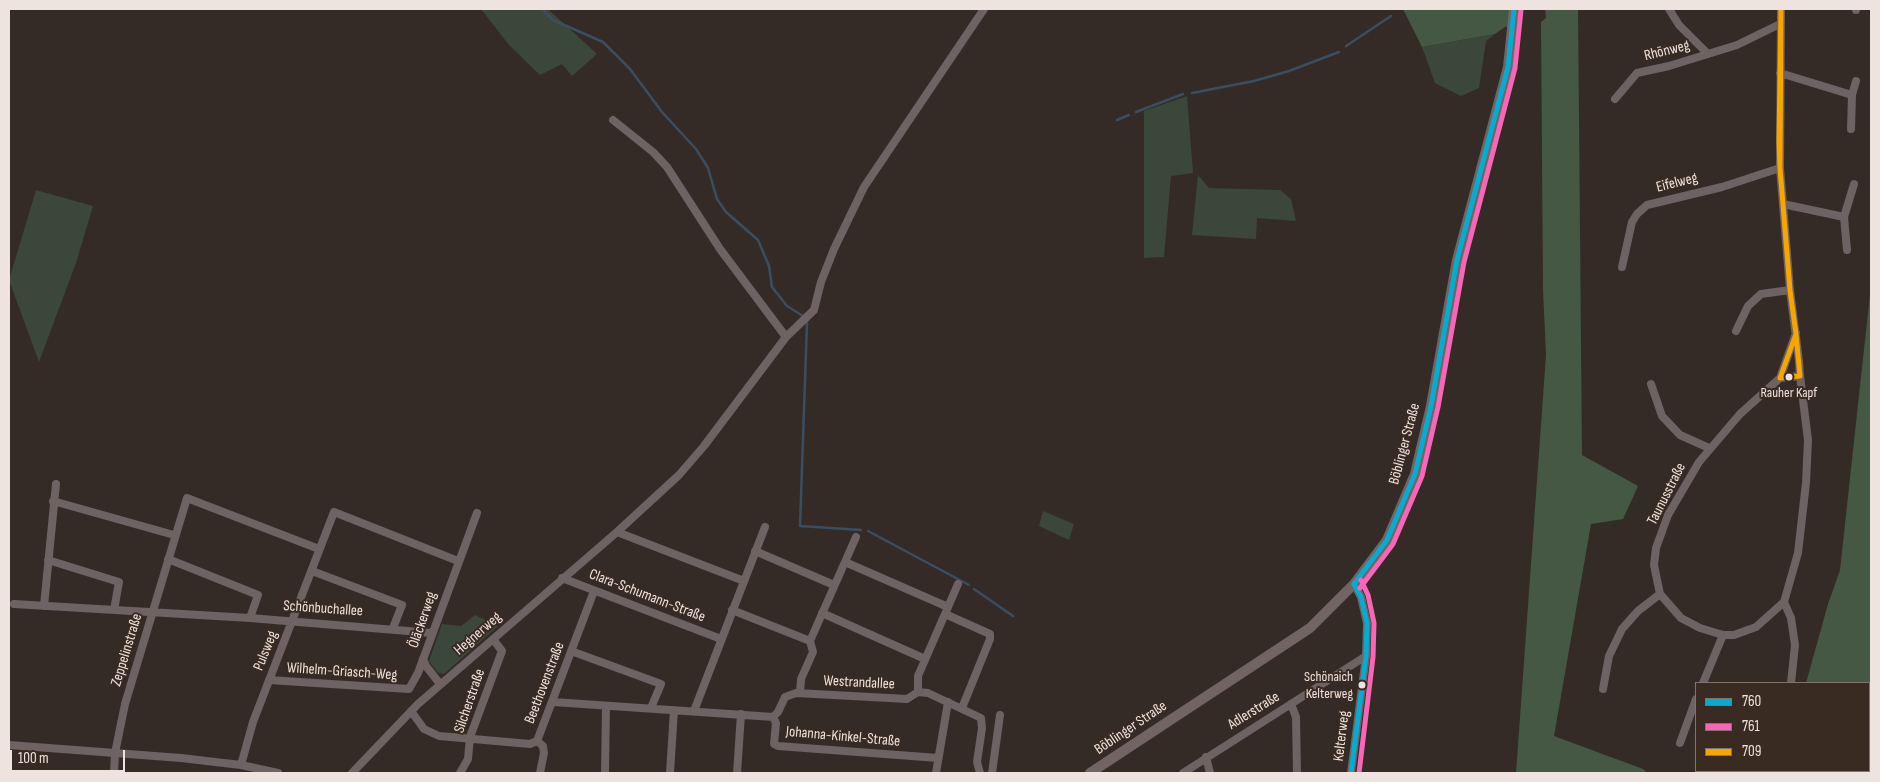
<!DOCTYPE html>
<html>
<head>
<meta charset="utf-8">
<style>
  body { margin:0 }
  #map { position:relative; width:1880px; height:782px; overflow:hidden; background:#342b27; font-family:"Sofia Sans Condensed",sans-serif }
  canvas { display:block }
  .frame { position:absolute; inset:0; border:10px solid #eee3de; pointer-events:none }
  .legend { position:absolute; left:1695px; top:682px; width:175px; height:90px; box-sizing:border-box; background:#392a22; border:1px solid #81746d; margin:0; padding:6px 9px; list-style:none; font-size:15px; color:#eee3de }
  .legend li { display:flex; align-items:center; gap:10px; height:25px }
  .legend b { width:25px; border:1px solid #81746d }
  .scale { position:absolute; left:10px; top:750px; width:115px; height:22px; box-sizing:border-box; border:2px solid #eee3de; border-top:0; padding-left:6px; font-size:15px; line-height:18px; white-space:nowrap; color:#eee3de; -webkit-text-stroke:4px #392a22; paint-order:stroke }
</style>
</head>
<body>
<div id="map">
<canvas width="1880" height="782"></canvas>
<div class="frame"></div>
<ul class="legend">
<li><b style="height:6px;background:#06acd0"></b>760</li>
<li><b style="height:6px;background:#fa66b7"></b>761</li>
<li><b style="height:6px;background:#f7a600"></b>709</li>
</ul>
<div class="scale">100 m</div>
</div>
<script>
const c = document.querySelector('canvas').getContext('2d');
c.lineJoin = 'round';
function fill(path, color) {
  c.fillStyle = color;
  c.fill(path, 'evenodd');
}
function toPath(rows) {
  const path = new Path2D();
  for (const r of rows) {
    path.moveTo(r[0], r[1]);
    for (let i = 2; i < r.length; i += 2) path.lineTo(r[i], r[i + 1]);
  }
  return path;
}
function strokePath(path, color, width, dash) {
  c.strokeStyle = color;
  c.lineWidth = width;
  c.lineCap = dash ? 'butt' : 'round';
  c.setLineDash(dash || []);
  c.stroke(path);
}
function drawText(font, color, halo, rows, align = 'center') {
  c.font = font + ' "Sofia Sans Condensed",sans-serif';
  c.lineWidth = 4;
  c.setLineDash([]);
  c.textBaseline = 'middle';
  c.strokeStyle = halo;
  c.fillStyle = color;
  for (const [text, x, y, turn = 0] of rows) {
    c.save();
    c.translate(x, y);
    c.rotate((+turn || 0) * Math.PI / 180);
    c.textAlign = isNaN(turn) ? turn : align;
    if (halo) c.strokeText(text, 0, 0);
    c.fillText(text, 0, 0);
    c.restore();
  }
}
fill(toPath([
  [481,9,548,9,597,54,572,76,562,64,540,75,509,45],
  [1495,34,1486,41,1479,88,1461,96,1435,83,1422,47],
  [1187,96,1193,173,1171,176,1164,257,1144,258,1144,111],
  [1198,175,1209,188,1280,190,1291,199,1296,221,1257,218,1256,239,1192,235],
  [36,190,93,206,76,263,39,362,9,280],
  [1043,511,1074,524,1069,540,1039,526],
  [475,615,498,626,444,674,438,673,429,661,442,624,461,626]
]), '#3b4739');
fill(toPath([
  [1403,9,1514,9,1514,26,1505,27,1495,34,1422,47],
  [1545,9,1578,9,1582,455,1638,486,1623,519,1591,524,1554,736,1643,769,1647,773,1516,773,1546,355,1543,290,1541,22,1546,18],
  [1871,285,1871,773,1724,773,1724,771,1869,771,1869,683,1806,683,1828,604,1840,570]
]), '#445844');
strokePath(toPath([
  [542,9,553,20,603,42,630,69,662,112,696,149,708,168,717,199,726,212,758,240,769,266,772,287,787,306,803,316],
  [1346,46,1391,16],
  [1192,93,1254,81,1289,71,1339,52],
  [1136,112,1183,94],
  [1117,120,1129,115],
  [807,323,800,526,861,530],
  [868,531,969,585],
  [974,589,1013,616]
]), '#394e61', 2.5);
strokePath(toPath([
  [1669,9,1679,25,1708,54],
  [1781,9,1780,168,1790,290,1799,361,1800,376,1808,440,1806,483,1798,553,1784,602,1756,627,1734,635,1723,635,1700,628,1681,618,1660,594,1654,565,1656,548,1668,515,1699,462,1740,414,1780,378,1796,333],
  [1856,10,1856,9],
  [1780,73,1852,95,1851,129],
  [1852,95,1856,81],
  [1615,99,1637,73,1669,66,1737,45,1780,24],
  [613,120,653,152,667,167,720,249,786,337],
  [1783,204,1844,217,1847,250],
  [1844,217,1854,184],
  [1622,267,1632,222,1637,214,1647,205,1722,187,1780,168],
  [1736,331,1748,306,1761,294,1790,290],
  [1780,378,1800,376],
  [1651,384,1662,416,1680,435,1709,448],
  [53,501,174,535],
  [617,532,744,581],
  [755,551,834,585],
  [168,559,258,595,250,618],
  [48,560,119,582,114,610],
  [845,562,948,607],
  [312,571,402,605,393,628],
  [562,578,721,639],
  [1784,602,1791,618,1795,645,1791,683],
  [14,604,250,618,432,633],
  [44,606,56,484],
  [732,610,810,641],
  [822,613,925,659],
  [945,614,990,634,990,639,962,708],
  [571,651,661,684,651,708],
  [423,659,426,666,440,684],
  [269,680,409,689,418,673,477,513],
  [1703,683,1723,635],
  [1603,689,1609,656,1622,629,1638,611,1660,594],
  [918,692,918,676,958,584],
  [800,693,801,679,813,652,810,641,856,537],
  [553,702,773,717],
  [1291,704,1296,717,1297,773],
  [411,711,424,729,439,736,530,744,537,741,594,591],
  [694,711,765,527],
  [773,717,778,712,785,697,796,693,907,699,918,692,928,693,981,718,982,728,977,762,980,773],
  [773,717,776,723,774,744,778,746,938,758],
  [537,741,543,746,544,753,540,773],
  [1680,743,1696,699],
  [9,745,181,758,241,765,278,773],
  [1206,757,1210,773],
  [241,765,253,722,334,512,458,561],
  [114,773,115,753,125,704,187,498,319,549],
  [352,773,418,704,617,532,679,475,704,446,786,337,814,310,821,282,834,249,864,187,984,9],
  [460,773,468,759,470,737,502,651,493,639],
  [605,773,606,706],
  [670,773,674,710],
  [737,773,741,714],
  [936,773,948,702],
  [992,773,1000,715],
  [1183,773,1366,656],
  [1351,773,1366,656,1367,623,1361,597,1354,584]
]), '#6f6262', 8);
strokePath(toPath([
  [1090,773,1310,628,1354,584,1387,540,1415,474,1431,406,1457,260,1508,67,1514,9]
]), '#716463', 10);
strokePath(toPath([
  [1354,584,1387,540,1415,474,1431,406,1457,260,1508,67,1514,9],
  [1351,773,1366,656,1367,623,1361,597,1354,584]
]), '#06acd0', 5);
strokePath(toPath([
  [1360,588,1393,544,1422,476,1438,407,1464,262,1515,68,1521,10],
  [1359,773,1373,657,1374,623,1368,595,1361,580]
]), '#fa66b7', 5);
strokePath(toPath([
  [1781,9,1780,168,1779,141,1781,9],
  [1780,168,1790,290],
  [1780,168,1790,290],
  [1790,290,1796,334],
  [1790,290,1796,334],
  [1796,334,1800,376,1780,378,1796,334]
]), '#f7a600', 5);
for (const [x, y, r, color] of [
  [1789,377,4.5,"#eee3de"],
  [1362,685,4.5,"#eee3de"]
]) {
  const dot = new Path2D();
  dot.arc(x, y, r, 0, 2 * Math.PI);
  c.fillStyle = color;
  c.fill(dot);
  strokePath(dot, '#392a22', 2);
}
drawText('14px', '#eee3de', '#392a22', [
  ["Rauher Kapf",1789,393],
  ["Schönaich",1353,677,"right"],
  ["Kelterweg",1353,694,"right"]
]);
drawText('15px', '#eee3de', '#392a22', [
  ["Rhönweg",1667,51,-14],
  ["Eifelweg",1677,183,-14],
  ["Böblinger Straße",1405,444,-75],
  ["Taunusstraße",1667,494,-63],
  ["Clara-Schumann-Straße",647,596,21],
  ["Schönbuchallee",323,609,4],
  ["Öläckerweg",423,620,-71],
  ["Hegnerweg",478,634,-41],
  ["Zeppelinstraße",127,650,-73],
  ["Pulsweg",266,651,-68],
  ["Wilhelm-Griasch-Weg",342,672,4],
  ["Beethovenstraße",545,683,-69],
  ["Westrandallee",859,683,3],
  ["Silcherstraße",470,701,-71],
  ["Adlerstraße",1254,711,-32],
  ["Böblinger Straße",1131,728,-34],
  ["Kelterweg",1342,736,-83],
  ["Johanna-Kinkel-Straße",843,737,5]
]);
</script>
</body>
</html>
